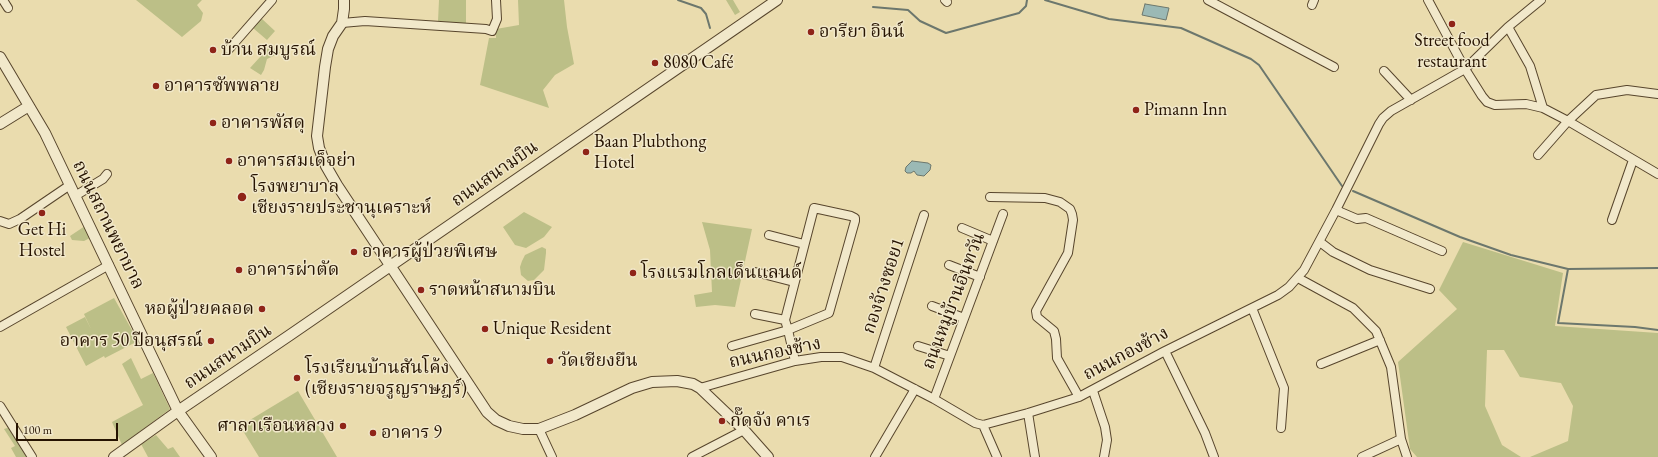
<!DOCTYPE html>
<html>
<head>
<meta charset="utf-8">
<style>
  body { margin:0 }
  #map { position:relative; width:1658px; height:457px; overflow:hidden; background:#eadcae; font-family:"EB Garamond",serif }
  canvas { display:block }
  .scale { position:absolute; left:16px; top:423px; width:102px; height:18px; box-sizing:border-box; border:2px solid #261301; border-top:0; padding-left:5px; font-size:12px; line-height:14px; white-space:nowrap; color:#261301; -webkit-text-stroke:3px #f1e8ca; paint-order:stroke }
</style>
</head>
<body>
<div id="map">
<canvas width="1658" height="457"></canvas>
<div class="scale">100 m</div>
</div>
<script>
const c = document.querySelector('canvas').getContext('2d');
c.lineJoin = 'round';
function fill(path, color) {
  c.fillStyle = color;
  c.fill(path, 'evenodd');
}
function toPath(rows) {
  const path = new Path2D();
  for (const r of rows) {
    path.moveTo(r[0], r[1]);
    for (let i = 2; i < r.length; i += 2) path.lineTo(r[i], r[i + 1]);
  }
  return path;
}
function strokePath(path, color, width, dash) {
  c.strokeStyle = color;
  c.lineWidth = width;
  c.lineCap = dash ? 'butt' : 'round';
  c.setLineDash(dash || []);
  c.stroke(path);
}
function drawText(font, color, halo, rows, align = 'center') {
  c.font = font + ' "EB Garamond","Noto Serif Thai",serif';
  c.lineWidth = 3;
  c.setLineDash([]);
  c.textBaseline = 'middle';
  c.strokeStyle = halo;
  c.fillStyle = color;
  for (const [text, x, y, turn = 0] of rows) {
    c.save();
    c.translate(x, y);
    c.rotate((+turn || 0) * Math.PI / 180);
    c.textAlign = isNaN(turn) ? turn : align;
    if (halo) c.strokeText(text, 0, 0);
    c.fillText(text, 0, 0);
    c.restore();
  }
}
fill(toPath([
  [136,0,202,0,197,5,203,13,201,21,182,37],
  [439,0,466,0,466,24,438,21],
  [518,0,564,0,567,27,574,64,555,75,543,90,549,108,480,85,489,38,496,38,496,29,519,25],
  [726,0,733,0,740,12,735,15],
  [261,18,275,31,267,40,253,28],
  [271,45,280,53,267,59,264,70,261,75,250,68],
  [524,212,552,227,544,237,526,248,515,245,503,227],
  [702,222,752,229,735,307,715,305,696,307,694,295,712,292,710,250],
  [85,226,90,238,84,241,72,240,70,236],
  [1463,242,1563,273,1555,326,1658,333,1658,457,1530,457,1568,441,1573,406,1561,383,1520,377,1504,350,1487,350,1485,406,1502,445,1521,457,1417,457,1410,449,1398,362,1457,309,1439,290],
  [542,247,546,249,546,253,544,270,534,280,528,281,521,275,520,267,522,261,525,255],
  [114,298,138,341,105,358,104,356,86,366,66,327,85,317,91,329,84,314],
  [131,358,141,379,153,373,170,409,122,445,112,422,143,405,122,364],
  [298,391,337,457,259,457,240,426],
  [10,427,29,457,16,457,11,448,15,446,4,429],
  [156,435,168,449,173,447,180,457,148,457,141,444]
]), '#bcbf87');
const water = toPath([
  [1145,4,1169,8,1166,20,1142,15,1145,4],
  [912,161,928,163,931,165,930,170,924,176,917,175,914,171,911,173,907,173,905,171,906,167,912,161]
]);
fill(water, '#9bb9b5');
strokePath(water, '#6c776d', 1);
strokePath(toPath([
  [678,0,701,8,706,14,710,28],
  [1045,0,1109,19,1181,28,1251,59,1259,65,1342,186],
  [873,7,908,10,920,21,946,33,1019,13,1026,6,1027,0],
  [1353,191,1460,237,1511,255,1568,269,1658,268],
  [1568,269,1558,323,1635,327,1658,330]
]), '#6c776d', 2);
const minor = toPath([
  [3,0,8,8],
  [945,0,947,2],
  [1208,0,1334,67],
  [1428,0,1465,69,1482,96,1487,102,1495,105,1526,104,1543,108,1568,121,1658,174],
  [1312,5,1314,0],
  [342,23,365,21,486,29,492,31,497,19,496,0],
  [1508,27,1530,66,1543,108],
  [229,49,272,0],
  [1384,71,1411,100],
  [1538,155,1568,121,1596,95,1627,90,1658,94],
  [75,196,103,179,107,174],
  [990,197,1045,198,1060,202,1070,209,1072,214,1073,220,1068,253,1036,311,1037,317,1054,331,1056,339,1057,358,1079,397],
  [1336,210,1357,219,1366,218,1442,251],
  [1612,220,1633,160],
  [0,221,9,224,20,219,70,185],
  [962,228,993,241],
  [769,235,804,244],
  [1320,242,1333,252,1370,270,1430,289],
  [949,265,980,277],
  [755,272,794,282],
  [1298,278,1353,308,1376,331,1391,367,1401,439,1407,457],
  [932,306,964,318],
  [1252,308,1284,388,1281,428],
  [755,314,785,320],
  [0,327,109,265],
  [732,346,788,330,829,313,855,221,855,218,851,216,814,208,785,320,788,330,795,361],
  [918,346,950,356],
  [1165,351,1205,433,1214,457],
  [1321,364,1380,340],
  [874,368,924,215],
  [700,388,795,361,821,357,842,357,874,368,934,399,975,423,983,425,1028,413,1079,397,1165,351,1278,295,1289,287,1304,270,1336,210,1379,124,1383,118,1391,111,1465,69,1508,27,1541,0],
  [1093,391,1105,427,1107,440,1104,457],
  [934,399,1003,214],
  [0,406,32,457],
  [1028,413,1035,457],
  [983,425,997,457],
  [539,429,552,457],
  [692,457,744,430],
  [875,457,915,389],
  [1362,457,1401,439]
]);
const tertiary = toPath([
  [344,0,344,9,342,23,333,36,328,49,325,67,317,136,319,148,326,166,337,185,487,412,496,420,509,426,523,429,539,429,575,415,632,388,652,382,677,381,693,384,700,388,744,430,768,457],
  [0,57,45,133,178,411,211,457],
  [0,124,29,106],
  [114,457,178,411,290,335,777,0]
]);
strokePath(minor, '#57452c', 10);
strokePath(tertiary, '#57452c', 12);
strokePath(minor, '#f1e8ca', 8);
strokePath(tertiary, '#f1e8ca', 10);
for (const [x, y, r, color] of [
  [1452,24,4,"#8f2418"],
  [811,32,4,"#8f2418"],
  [213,50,4,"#8f2418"],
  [655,63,4,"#8f2418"],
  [156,86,4,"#8f2418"],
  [1136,110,4,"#8f2418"],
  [213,123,4,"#8f2418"],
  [586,152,4,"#8f2418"],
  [229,161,4,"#8f2418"],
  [242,197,5,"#8f2418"],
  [42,213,4,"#8f2418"],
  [354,252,4,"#8f2418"],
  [239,270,4,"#8f2418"],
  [633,273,4,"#8f2418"],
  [421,290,4,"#8f2418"],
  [262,309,4,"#8f2418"],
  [485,329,4,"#8f2418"],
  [211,341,4,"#8f2418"],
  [550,361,4,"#8f2418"],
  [297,378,4,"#8f2418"],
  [722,421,4,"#8f2418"],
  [343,426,4,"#8f2418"],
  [373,433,4,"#8f2418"]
]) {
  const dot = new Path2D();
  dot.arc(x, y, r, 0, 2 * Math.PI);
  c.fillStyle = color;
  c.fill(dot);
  strokePath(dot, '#f1e8ca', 1.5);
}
drawText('18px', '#261301', '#f1e8ca', [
  ["อารียา อินน์",819,32],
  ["Street food",1452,41,"center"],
  ["restaurant",1452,62,"center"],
  ["บ้าน สมบูรณ์",221,50],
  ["8080 Café",663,63],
  ["อาคารซัพพลาย",164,86],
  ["Pimann Inn",1144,110],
  ["อาคารพัสดุ",221,123],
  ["Baan Plubthong",594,142],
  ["Hotel",594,163],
  ["อาคารสมเด็จย่า",237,161],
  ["โรงพยาบาล",251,187],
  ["เชียงรายประชานุเคราะห์",251,208],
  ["Get Hi",42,230,"center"],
  ["Hostel",42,251,"center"],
  ["อาคารผู้ป่วยพิเศษ",362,252],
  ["อาคารผ่าตัด",247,270],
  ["โรงแรมโกลเด็นแลนด์",641,273],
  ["ราดหน้าสนามบิน",429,290],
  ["หอผู้ป่วยคลอด",254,309,"right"],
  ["Unique Resident",493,329],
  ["อาคาร 50 ปีอนุสรณ์",203,341,"right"],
  ["วัดเชียงยืน",558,361],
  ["โรงเรียนบ้านสันโค้ง",305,368],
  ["(เชียงรายจรูญราษฎร์)",305,389],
  ["กั๊ดจัง คาเร",730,421],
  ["ศาลาเรือนหลวง",335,426,"right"],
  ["อาคาร 9",381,433]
], 'left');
drawText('18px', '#261301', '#f1e8ca', [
  ["ถนนสนามบิน",495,174,-35],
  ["ถนนสถานพยาบาล",108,225,64],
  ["กองจ้างซอย1",884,286,-72],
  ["ถนนหมู่บ้านอินทวัน",954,301,-69],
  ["ถนนกองช้าง",775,353,-12],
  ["ถนนกองช้าง",1126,354,-28],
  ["ถนนสนามบิน",228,357,-34]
]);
</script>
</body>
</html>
